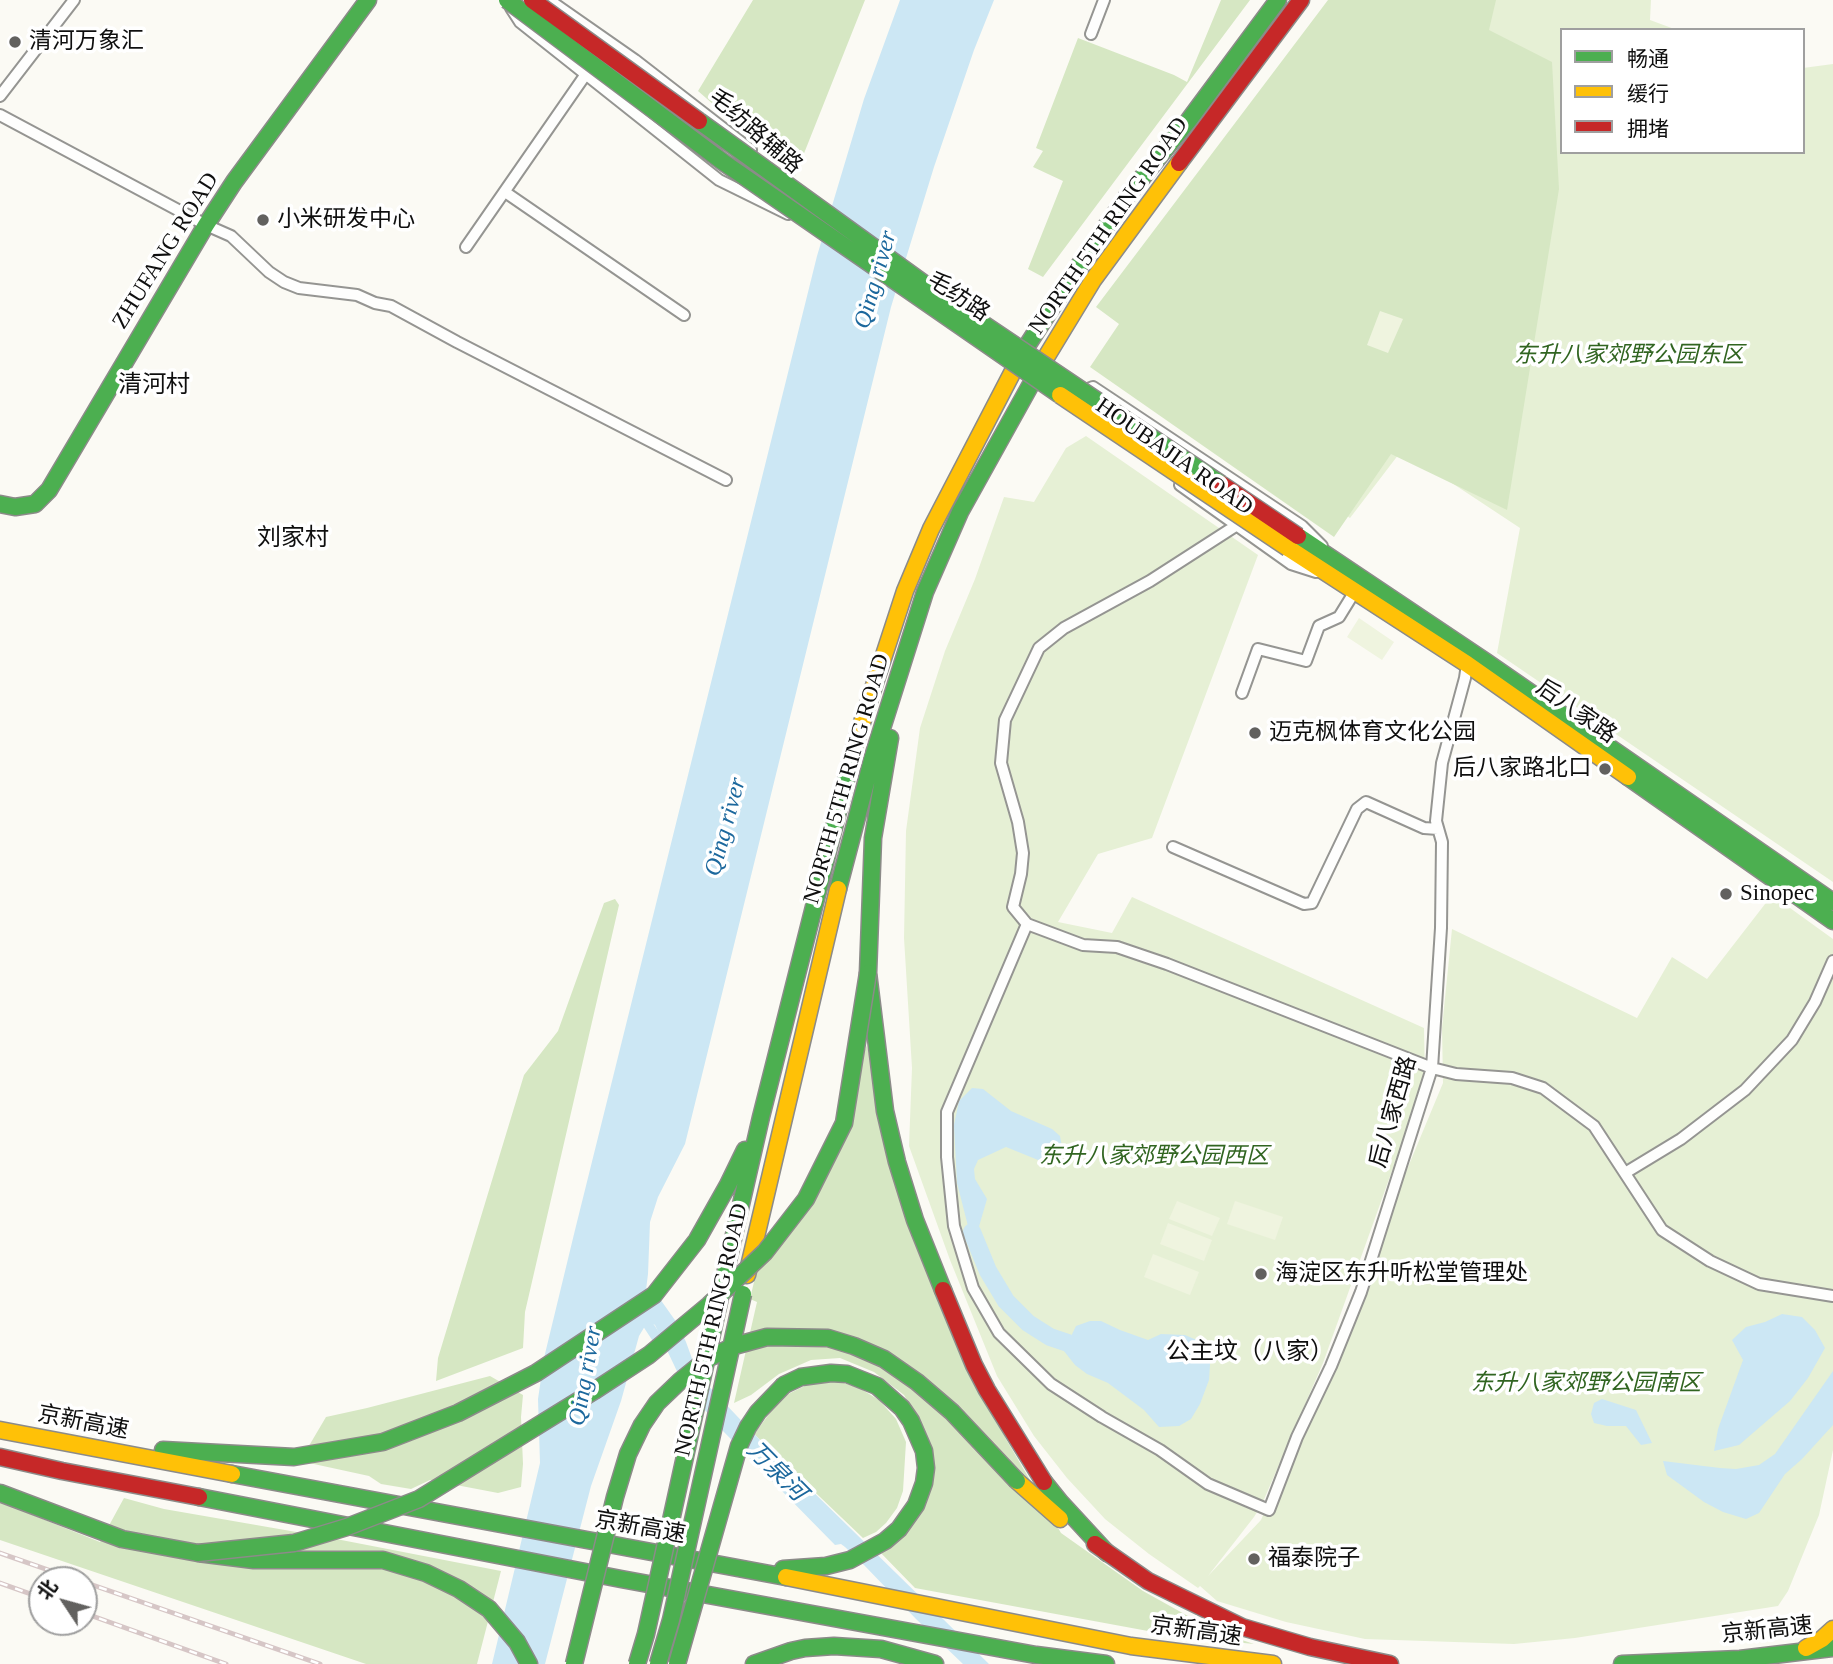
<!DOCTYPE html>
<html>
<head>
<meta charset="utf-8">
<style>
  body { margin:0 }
  #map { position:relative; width:1833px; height:1664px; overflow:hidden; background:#fbfaf4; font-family:"Times New Roman","Noto Sans SC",serif }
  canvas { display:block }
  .legend { position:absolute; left:1560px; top:28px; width:245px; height:126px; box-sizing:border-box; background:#fff; border:2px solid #9f9f9f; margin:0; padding:9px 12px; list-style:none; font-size:21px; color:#0f0f0f }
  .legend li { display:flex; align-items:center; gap:14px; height:35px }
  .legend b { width:35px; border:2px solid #9f9f9f }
  .north { position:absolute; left:28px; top:1566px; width:70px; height:70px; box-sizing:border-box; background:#fff; border:2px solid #9f9f9f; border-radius:50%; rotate:306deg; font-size:19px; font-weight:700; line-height:28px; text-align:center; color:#0f0f0f }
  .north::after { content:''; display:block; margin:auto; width:24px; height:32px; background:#62615f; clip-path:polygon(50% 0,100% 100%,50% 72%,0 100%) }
</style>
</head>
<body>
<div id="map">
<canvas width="1833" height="1664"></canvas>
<ul class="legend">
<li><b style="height:9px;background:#4caf50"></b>畅通</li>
<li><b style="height:9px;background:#ffc107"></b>缓行</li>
<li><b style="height:9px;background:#c62828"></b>拥堵</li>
</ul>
<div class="north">北</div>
</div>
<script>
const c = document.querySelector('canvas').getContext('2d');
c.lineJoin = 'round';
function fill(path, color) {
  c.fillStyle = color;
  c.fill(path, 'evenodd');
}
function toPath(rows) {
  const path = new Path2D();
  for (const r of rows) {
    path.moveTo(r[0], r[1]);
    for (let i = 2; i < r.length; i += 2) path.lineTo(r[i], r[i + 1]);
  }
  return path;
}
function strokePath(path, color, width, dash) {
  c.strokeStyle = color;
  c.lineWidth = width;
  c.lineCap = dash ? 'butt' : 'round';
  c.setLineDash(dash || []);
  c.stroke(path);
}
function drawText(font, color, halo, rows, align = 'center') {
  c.font = font + ' "Times New Roman","Noto Sans SC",serif';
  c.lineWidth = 7;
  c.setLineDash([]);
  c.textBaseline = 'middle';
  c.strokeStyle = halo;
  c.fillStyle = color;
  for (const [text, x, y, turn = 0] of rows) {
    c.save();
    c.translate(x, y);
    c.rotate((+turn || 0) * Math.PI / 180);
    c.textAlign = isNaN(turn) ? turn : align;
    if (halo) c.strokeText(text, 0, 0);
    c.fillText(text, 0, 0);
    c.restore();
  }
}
fill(toPath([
  [1370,0,1651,0,1650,20,1677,30,1562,30,1562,152,1803,152,1803,68,1833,64,1833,882,1497,653,1520,528,1402,450,1350,518,1158,396],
  [1086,436,1258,555,1152,838,1098,854,1058,922,1112,933,1132,897,1424,1028,1425,1079,1323,1363,1262,1504,1254,1517,1208,1576,1261,1520,1443,1083,1442,1028,1452,929,1637,1018,1672,957,1707,979,1772,895,1833,939,1833,1450,1819,1515,1788,1591,1778,1606,1575,1638,1514,1644,1365,1639,1286,1622,1217,1601,1200,1586,1198,1588,1149,1554,1105,1519,1067,1478,1034,1436,997,1376,950,1260,909,1146,912,1068,904,938,906,831,920,728,945,651,975,579,1004,497,1034,502,1066,448]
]), '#e6f0d5');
fill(toPath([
  [753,0,865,0,795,176,698,91],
  [1221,0,1250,0,1043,277,1028,269,1063,181,1033,167,1043,151,1036,148,1078,38,1174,75,1187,82],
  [1328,0,1496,0,1489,30,1552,62,1559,189,1507,510,1391,454,1334,537,1090,367,1119,324,1096,307],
  [615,899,619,905,525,1312,523,1348,436,1381,438,1358,524,1075,558,1031,604,903],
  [867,1045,899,1198,1006,1439,1061,1533,1143,1591,1215,1631,1254,1644,1175,1636,915,1588,878,1550,904,1533,926,1434,904,1395,874,1372,840,1358,811,1360,779,1374,751,1395,734,1403,757,1302,750,1299,757,1269,786,1236],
  [490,1376,523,1395,521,1417,523,1464,521,1487,498,1493,430,1480,411,1489,381,1484,369,1476,300,1461,326,1417,367,1408],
  [815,1381,841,1382,861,1389,879,1400,896,1419,906,1442,903,1491,897,1508,886,1523,876,1532,863,1538,754,1434,782,1397],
  [124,1498,164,1509,331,1538,501,1571,477,1664,366,1664,0,1540,0,1502,100,1542]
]), '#d6e7c3');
fill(toPath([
  [1380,311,1403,319,1388,353,1367,345],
  [1359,618,1394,642,1382,660,1347,637],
  [1177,1201,1220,1218,1212,1236,1169,1219],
  [1235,1201,1283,1217,1275,1240,1227,1224],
  [1168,1223,1212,1240,1204,1261,1160,1244],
  [1153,1254,1199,1272,1190,1295,1144,1277]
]), '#eff4df');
fill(toPath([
  [900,0,994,0,974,50,934,167,891,307,685,1144,658,1197,650,1222,648,1274,646,1290,660,1299,677,1323,686,1342,698,1375,755,1435,989,1664,963,1664,916,1619,864,1565,845,1547,841,1544,835,1545,723,1431,684,1386,655,1325,648,1321,639,1336,621,1401,591,1486,545,1664,492,1664,540,1463,538,1399,544,1358,575,1230,817,256,864,99],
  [972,1088,983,1089,1011,1111,1052,1129,1060,1136,1062,1147,1054,1158,1043,1162,1006,1147,978,1160,974,1169,975,1179,987,1199,978,1230,972,1232,968,1226,957,1183,954,1125,959,1101],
  [1782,1314,1802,1317,1815,1330,1825,1348,1808,1378,1790,1401,1739,1445,1714,1451,1718,1429,1743,1360,1732,1340,1746,1327,1765,1322],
  [1090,1321,1101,1321,1120,1330,1148,1340,1161,1334,1185,1335,1199,1341,1211,1350,1209,1380,1200,1404,1191,1419,1179,1426,1159,1427,1144,1410,1108,1383,1087,1374,1075,1365,1064,1351,1076,1326],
  [1833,1371,1833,1425,1802,1459,1785,1474,1759,1513,1746,1519,1723,1512,1704,1502,1667,1475,1663,1461,1720,1468,1736,1469,1759,1465,1775,1454],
  [1602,1399,1636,1410,1652,1443,1641,1445,1626,1426,1607,1426,1594,1423,1591,1414,1594,1403]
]), '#cce7f4');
strokePath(toPath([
  [641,1314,662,1346]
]), '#cce7f4', 10);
strokePath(toPath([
  [972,1232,988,1271,1006,1301,1028,1323,1050,1337,1068,1343]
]), '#cce7f4', 18);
const street = toPath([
  [549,0,635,60,751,150],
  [511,8,520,22,719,180,788,214],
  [1091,34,1104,0],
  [0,96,74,0],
  [0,115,206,225,231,236,269,272,284,282,299,288,357,295,375,303,391,306,457,342,726,480],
  [505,192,684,315],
  [466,247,586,74],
  [1078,393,1093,387,1302,526,1322,546],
  [1180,485,1291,564,1316,572],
  [1237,525,1150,581,1064,628,1039,648,1005,720,1001,763,1018,822,1023,853,1021,874,1013,907,1027,924,1083,945,1117,947,1167,964,1432,1068,1456,1074,1512,1078,1543,1088,1594,1126,1662,1230,1710,1261,1759,1284,1833,1296],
  [1242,693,1258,649,1306,661,1319,626,1339,617,1355,591],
  [1173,847,1304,904,1312,903,1357,809,1366,802,1424,828,1438,829],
  [1027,924,947,1112,947,1157,954,1226,973,1288,999,1333,1051,1384,1102,1417,1160,1450,1208,1484,1269,1510,1297,1437,1331,1366,1361,1292,1432,1068,1441,928,1442,842,1436,821,1442,763,1465,678,1467,664],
  [1625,1173,1681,1139,1745,1090,1792,1040,1815,1002,1833,961]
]);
const fast = toPath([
  [1023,352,1076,270,1128,195,1189,120,1278,0],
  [0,504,15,507,35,504,49,490,206,225,234,182,368,0],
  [1298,536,1486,662,1833,902],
  [890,738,873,838,868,973,885,1111,897,1162,915,1220,943,1290],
  [1628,777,1833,921],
  [838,889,872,760,925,592,960,512,1045,359],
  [728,1261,761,1117,855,744],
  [163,1450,294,1457,383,1442,458,1413,536,1373,654,1295,697,1240,728,1185,745,1150],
  [232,1474,786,1577],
  [1044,1482,1060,1502,1107,1553],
  [0,1493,122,1539,198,1553,254,1560,383,1560,426,1573,459,1589,489,1609,517,1642,529,1664],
  [199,1497,621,1579,1036,1655,1106,1664],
  [783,1569,826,1566,850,1560,885,1541,899,1529,916,1505,924,1483,926,1468,924,1451,911,1421,902,1408,877,1386,847,1374,831,1373,801,1377,784,1385],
  [754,1664,791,1651,805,1648,834,1646,881,1649,935,1664],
  [1622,1664,1740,1659,1833,1648]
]);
const slow = toPath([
  [1045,359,1093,280,1179,163],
  [1288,548,1467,664,1628,777],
  [855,744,905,591,931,529,1023,352],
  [747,1275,838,889],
  [0,1430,232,1474],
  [1017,1481,1060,1519],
  [786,1577,1131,1646,1273,1664],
  [1806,1648,1822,1639,1833,1629]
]);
const jam = toPath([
  [1179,163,1301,0],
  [943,1290,974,1365,987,1390,1044,1482],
  [0,1457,62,1471,199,1497],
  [1095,1544,1148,1581,1242,1627,1310,1647,1390,1664]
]);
strokePath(street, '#959592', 14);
strokePath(fast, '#8c8b89', 19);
strokePath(slow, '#8c8b89', 19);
strokePath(jam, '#8c8b89', 19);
strokePath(street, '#fefefd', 10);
strokePath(fast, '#4caf50', 16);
strokePath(slow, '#ffc107', 16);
strokePath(jam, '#c62828', 16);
const rail = toPath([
  [0,1553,77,1580],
  [84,1582,320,1664],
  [0,1583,42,1598],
  [84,1613,226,1664]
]);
strokePath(rail, '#d6c6c6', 5);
strokePath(rail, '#fff', 2.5, [8]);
const fastBridge = toPath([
  [507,0,723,162,1060,395],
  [699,121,937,293,1221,484],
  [198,1553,294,1543,347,1527,419,1499,594,1391,649,1355,709,1305,765,1252,806,1199,844,1123,868,973],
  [574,1664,615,1497,628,1454,642,1425,657,1403,680,1381,707,1359,734,1346,767,1337,828,1338,854,1346,884,1359,917,1382,952,1412,1017,1481],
  [637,1664,646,1634,728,1261],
  [658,1664,671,1620,743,1294],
  [677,1664,739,1446,748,1427,758,1412,784,1385]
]);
const slowBridge = toPath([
  [1060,395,1288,548]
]);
const jamBridge = toPath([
  [532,0,699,121],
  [1221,484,1298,536]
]);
strokePath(fastBridge, '#8c8b89', 19, []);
strokePath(slowBridge, '#8c8b89', 19, []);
strokePath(jamBridge, '#8c8b89', 19, []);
strokePath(fastBridge, '#4caf50', 16);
strokePath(slowBridge, '#ffc107', 16);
strokePath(jamBridge, '#c62828', 16);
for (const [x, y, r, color] of [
  [15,42,7,"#62615f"],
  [263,220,7,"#62615f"],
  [1255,733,7,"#62615f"],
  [1605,769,7,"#62615f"],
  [1726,894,7,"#62615f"],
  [1261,1274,7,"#62615f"],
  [1254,1559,7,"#62615f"]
]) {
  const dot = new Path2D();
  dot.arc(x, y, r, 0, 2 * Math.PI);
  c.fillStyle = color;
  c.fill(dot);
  strokePath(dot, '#fff', 2.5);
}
drawText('23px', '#0f0f0f', '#fff', [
  ["清河万象汇",29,42],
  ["小米研发中心",277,220],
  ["迈克枫体育文化公园",1269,733],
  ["后八家路北口",1591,769,"right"],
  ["Sinopec",1740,894],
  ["海淀区东升听松堂管理处",1275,1274],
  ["福泰院子",1268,1559]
], 'left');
drawText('23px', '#0f0f0f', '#fff', [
  ["毛纺路辅路",755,132,41],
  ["NORTH 5TH RING ROAD",1109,226,-55],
  ["ZHUFANG ROAD",166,251,-58],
  ["毛纺路",958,297,34],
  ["HOUBAJIA ROAD",1174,457,35],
  ["后八家路",1576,712,35],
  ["NORTH 5TH RING ROAD",847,779,-74],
  ["后八家西路",1394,1112,-74],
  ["NORTH 5TH RING ROAD",712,1330,-77],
  ["京新高速",83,1423,11],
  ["京新高速",640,1528,10],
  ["京新高速",1767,1631,-6],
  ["京新高速",1196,1632,8]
]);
drawText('italic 23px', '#316521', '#fff', [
  ["东升八家郊野公园东区",1629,356],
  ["东升八家郊野公园西区",1154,1157],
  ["东升八家郊野公园南区",1586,1384]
]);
drawText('italic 24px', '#1c689d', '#fff', [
  ["Qing river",876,280,-74],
  ["Qing river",726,827,-75],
  ["Qing river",586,1376,-80],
  ["万泉河",776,1472,45]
]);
drawText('24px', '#0f0f0f', '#fff', [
  ["清河村",154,386],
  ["刘家村",293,539],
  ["公主坟（八家）",1250,1353]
]);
</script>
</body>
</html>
